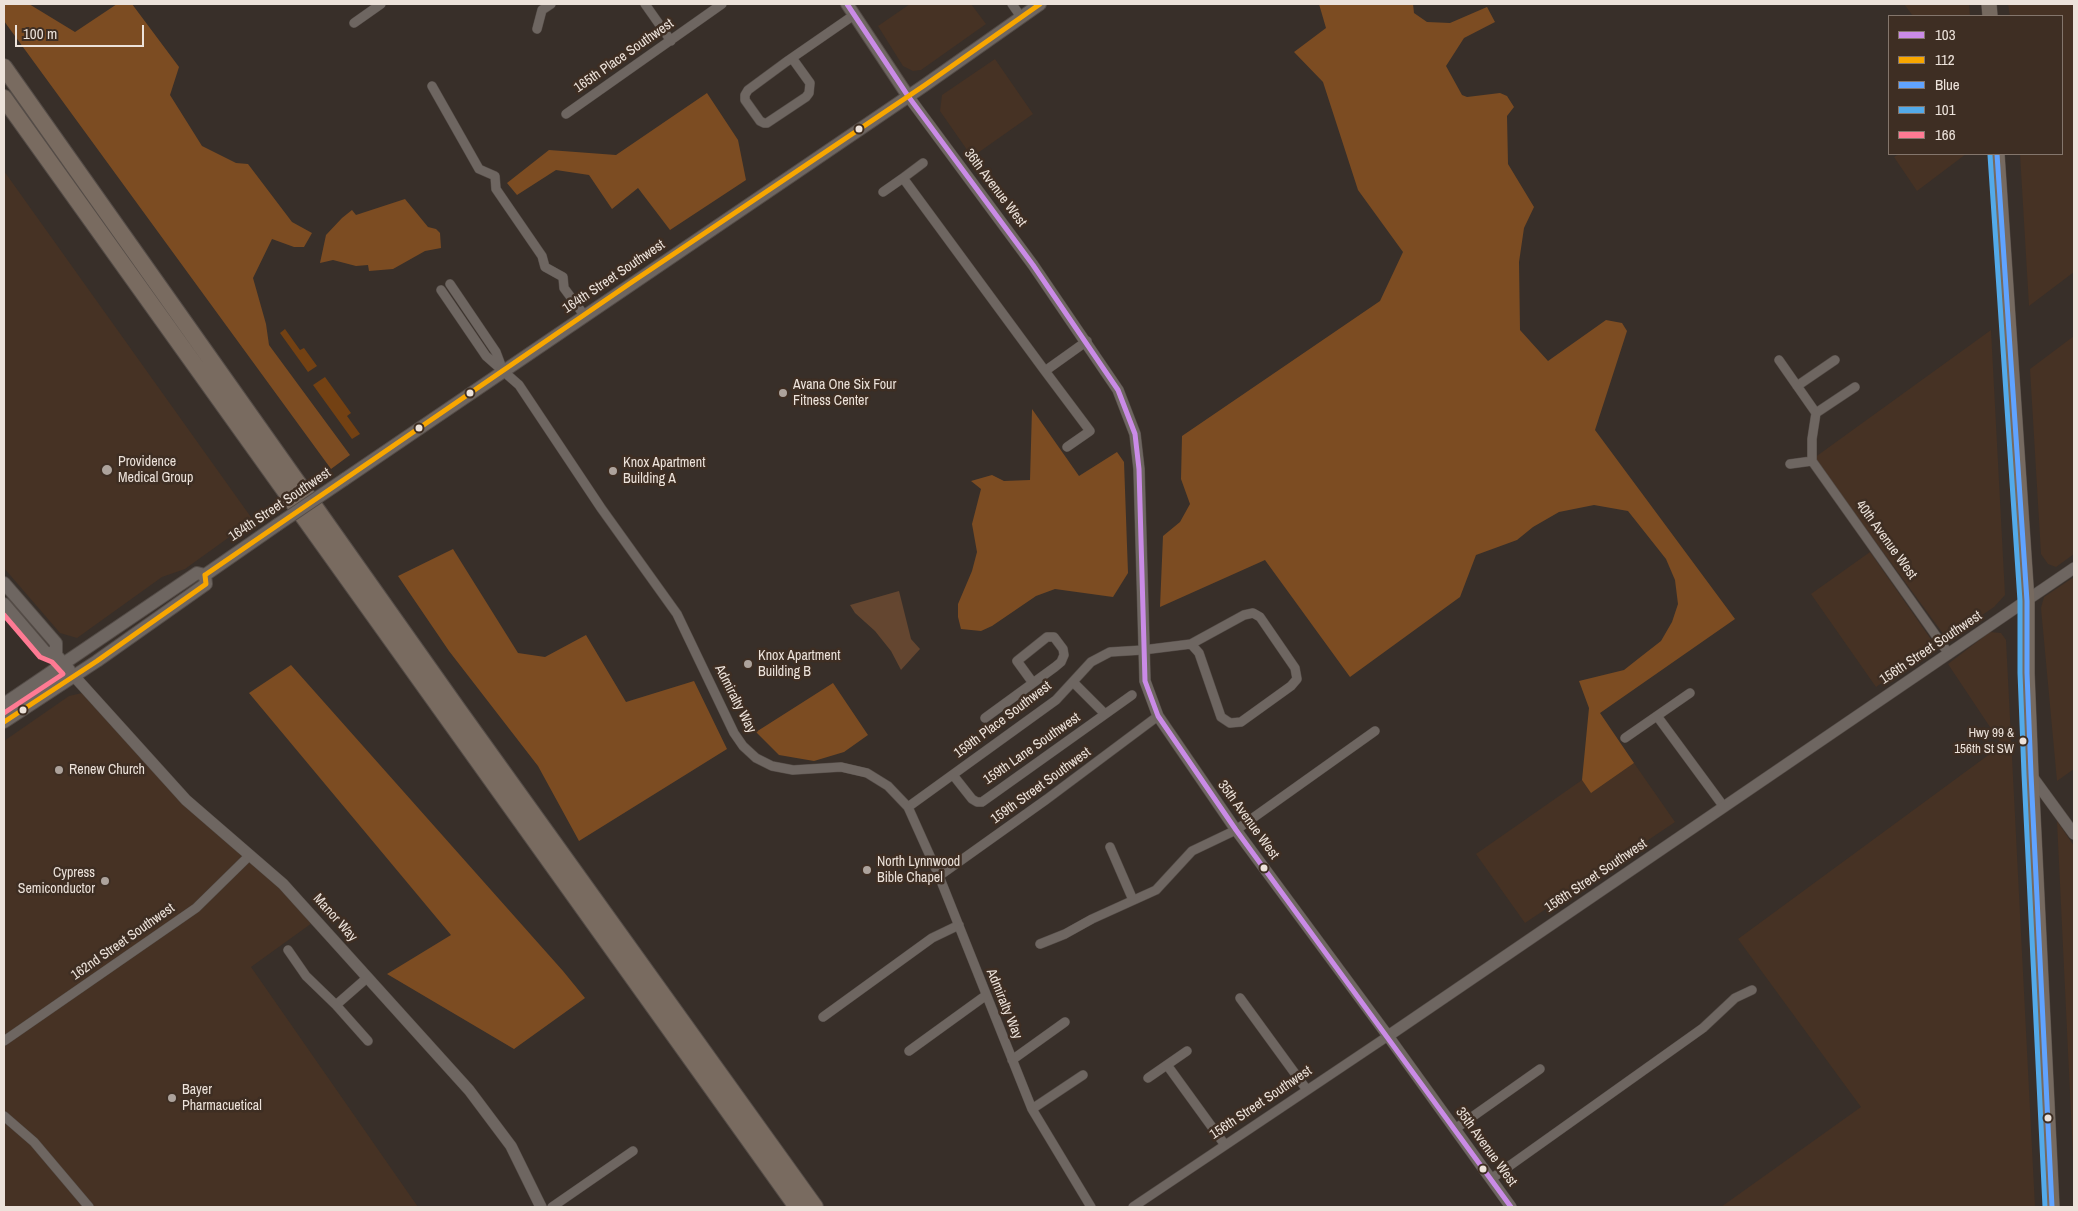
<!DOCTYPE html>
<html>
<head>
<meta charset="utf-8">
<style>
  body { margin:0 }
  #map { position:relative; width:2078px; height:1211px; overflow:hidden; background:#382f29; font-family:"Archivo Narrow",sans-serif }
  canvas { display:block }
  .frame { position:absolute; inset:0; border:5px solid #ece2da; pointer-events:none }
  .legend { position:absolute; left:1888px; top:15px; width:175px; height:140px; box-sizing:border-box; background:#3e2e23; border:1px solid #84766c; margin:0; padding:6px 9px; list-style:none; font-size:15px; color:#ece2da }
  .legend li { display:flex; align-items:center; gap:10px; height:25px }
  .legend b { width:25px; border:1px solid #84766c }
  .scale { position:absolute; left:15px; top:25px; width:129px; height:22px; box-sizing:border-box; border:2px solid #ece2da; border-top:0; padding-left:6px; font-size:15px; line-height:18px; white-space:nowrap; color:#ece2da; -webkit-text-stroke:4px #3e2e23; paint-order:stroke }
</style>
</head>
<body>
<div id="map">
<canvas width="2078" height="1211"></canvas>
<div class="frame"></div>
<ul class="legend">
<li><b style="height:6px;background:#ca8be6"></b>103</li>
<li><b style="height:6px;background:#f7a600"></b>112</li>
<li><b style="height:6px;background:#60a3ff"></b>Blue</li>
<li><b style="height:6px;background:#53aae9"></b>101</li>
<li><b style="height:6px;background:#fe7a93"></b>166</li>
</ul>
<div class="scale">100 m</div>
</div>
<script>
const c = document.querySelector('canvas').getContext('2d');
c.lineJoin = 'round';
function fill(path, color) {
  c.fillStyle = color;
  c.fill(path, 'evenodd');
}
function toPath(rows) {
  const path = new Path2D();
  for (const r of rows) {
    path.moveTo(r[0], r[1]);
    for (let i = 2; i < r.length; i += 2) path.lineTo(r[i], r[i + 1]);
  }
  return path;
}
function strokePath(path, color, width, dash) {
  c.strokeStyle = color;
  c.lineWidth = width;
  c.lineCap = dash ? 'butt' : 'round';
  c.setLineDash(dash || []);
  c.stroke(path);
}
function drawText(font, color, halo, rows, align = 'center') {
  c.font = font + ' "Archivo Narrow",sans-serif';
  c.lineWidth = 5;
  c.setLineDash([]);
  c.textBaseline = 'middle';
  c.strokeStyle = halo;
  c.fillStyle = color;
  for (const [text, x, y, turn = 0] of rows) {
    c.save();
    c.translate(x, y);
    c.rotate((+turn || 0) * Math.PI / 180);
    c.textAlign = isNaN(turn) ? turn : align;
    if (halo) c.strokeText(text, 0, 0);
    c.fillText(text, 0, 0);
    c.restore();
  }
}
fill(toPath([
  [910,4,971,4,986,24,921,70,913,71,903,66,878,26],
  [1904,4,1969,4,1970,16,1913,16],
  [2008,4,2074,4,2074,272,2029,306,2020,154,2062,154,2062,16,2010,16],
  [995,59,1033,114,972,157,940,111,942,95],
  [1899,154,1966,154,1917,191,1894,157],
  [4,171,253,520,185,569,162,577,77,638,60,633,4,568],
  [1991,330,2005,595,1994,607,1947,639,1814,458],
  [2074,336,2074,554,2056,567,2048,564,2041,554,2030,369],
  [1870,552,1935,645,1876,687,1811,594],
  [2074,577,2074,769,2057,781,2041,608,2044,597],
  [1990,632,2001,633,2006,640,2035,1207,1721,1207,1861,1107,1738,939,2002,745,1948,664],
  [82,693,98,703,176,790,249,856,312,923,251,967,418,1207,4,1207,4,741,69,696],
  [1634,763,1675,822,1525,923,1476,854,1582,780,1592,792],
  [2057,821,2074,846,2074,1177]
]), '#463224');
fill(toPath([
  [899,591,911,639,920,649,901,670,891,651,875,631,855,613,850,605]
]), '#644630');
fill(toPath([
  [4,4,29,4,75,32,117,4,132,4,179,67,170,95,202,146,236,163,248,164,292,222,312,233,304,247,294,247,272,239,253,278,266,324,269,345,350,455,331,469,4,21],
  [1319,4,1413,4,1414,13,1427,22,1450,23,1487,7,1495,22,1464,38,1446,66,1462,95,1467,97,1500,93,1507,96,1514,107,1507,116,1508,164,1534,207,1524,228,1519,262,1520,330,1548,361,1606,320,1622,323,1627,331,1595,430,1735,619,1600,713,1634,763,1591,793,1582,780,1589,708,1579,681,1624,670,1643,655,1661,641,1672,622,1678,604,1675,580,1666,559,1628,511,1594,505,1559,512,1533,527,1517,540,1476,555,1460,597,1350,677,1265,560,1160,607,1163,536,1180,522,1190,504,1181,479,1182,436,1380,301,1403,252,1358,190,1323,82,1294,52,1326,28],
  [707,93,738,140,746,180,670,230,638,188,612,209,589,175,556,170,517,195,507,183,549,150,616,155],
  [405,199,428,227,436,229,440,233,441,248,425,251,393,269,369,271,368,265,356,266,333,260,320,263,326,235,342,218,352,210,356,215],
  [1032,409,1079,476,1117,452,1124,462,1128,573,1113,597,1055,589,1036,596,992,626,981,631,961,629,958,617,958,604,972,571,977,552,972,524,981,489,971,481,992,475,1004,481,1030,480],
  [453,549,518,653,545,657,586,635,626,702,694,681,727,749,579,841,538,766,449,651,398,576],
  [291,665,563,971,585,998,514,1049,387,974,451,935,249,693],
  [833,683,868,735,844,752,814,761,779,755,756,732]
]), '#7c4c22');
fill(toPath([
  [285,329,300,350,304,348,317,366,308,372,280,333],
  [325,377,351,413,347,416,360,434,352,439,313,385]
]), '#734113');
const minor = toPath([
  [645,4,671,41],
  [1012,4,1021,17],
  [354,23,381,4],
  [537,29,542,10,551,4],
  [792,58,810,83,809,93,806,97,767,123,764,123,760,121,745,100,745,95,748,90,786,62,854,15],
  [432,86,479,169,495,176,496,189,542,256,545,267,563,277,564,288,584,315],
  [566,114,722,4],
  [903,178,923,163],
  [883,192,903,178,1045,371,1087,341],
  [450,284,496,352,502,368],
  [441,290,486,356,519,385,601,508,677,614,734,733,743,746,756,758,772,766,793,770,841,767,867,773,888,786,908,807,939,876,1032,1109,1091,1207],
  [1779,360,1816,413,1812,439,1812,461],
  [1045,371,1090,431,1067,447],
  [1797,386,1835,360],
  [1816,413,1855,387],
  [1790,464,1812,461,1949,654],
  [1073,682,1105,714],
  [1657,716,1724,807],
  [985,718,1055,667,1061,662,1064,655,1063,649,1054,637,1047,637,1017,661,1033,683],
  [1625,738,1690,693],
  [953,775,972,799,977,802,982,802,1132,695],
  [908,807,1056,700,1091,662,1110,652,1143,650,1191,644,1244,615,1253,613,1260,617,1295,668,1297,679,1291,686,1241,722,1230,723,1221,717,1199,653,1191,644],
  [1110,847,1133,900],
  [939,876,1047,799,1158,716],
  [1040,944,1065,934,1092,919,1156,890,1192,851,1236,830,1375,731],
  [288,950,306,976,336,1005,368,1041],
  [1240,998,1307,1090],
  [336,1005,368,977],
  [823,1017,932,938,959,925],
  [4,1041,196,908,249,856],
  [909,1051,985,996],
  [1012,1060,1065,1022],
  [1167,1065,1225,1145],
  [1148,1078,1187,1051],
  [1032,1109,1083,1075],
  [4,1116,34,1142,89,1207],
  [1455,1129,1540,1069],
  [1491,1179,1703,1028,1735,998,1752,990],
  [552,1207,633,1151],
  [1133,1207,1388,1036]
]);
const tertiary = toPath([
  [908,96,1033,265,1118,390,1135,434,1139,469,1145,681,1158,716,1236,830,1388,1036,1511,1207],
  [74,676,186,800,283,884,469,1090,511,1146,541,1207],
  [2031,775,2074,834],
  [1388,1036,2074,568]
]);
const secondary = toPath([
  [847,4,908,96],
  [345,479,925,85,1040,4],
  [205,575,277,525],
  [4,583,56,643,56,655],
  [4,604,45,652,56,655,69,670],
  [4,704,197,573,205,575],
  [4,722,97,661,206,584,205,575]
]);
const trunk = toPath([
  [1989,4,1990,16],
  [1997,154,2027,601,2027,673,2031,774,2052,1207]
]);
const motorway = toPath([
  [4,67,457,708,815,1207],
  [4,98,797,1207]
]);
strokePath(minor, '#544c47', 10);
strokePath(tertiary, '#544c47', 12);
strokePath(secondary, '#544c47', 14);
strokePath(trunk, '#544c47', 16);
strokePath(motorway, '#544c47', 18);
strokePath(minor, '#6e6661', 9);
strokePath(tertiary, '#6e6661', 11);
strokePath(secondary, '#6e6661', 12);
strokePath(trunk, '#766a60', 15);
strokePath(motorway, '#796b60', 16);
const secondaryBridge = toPath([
  [277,525,345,479]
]);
strokePath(secondaryBridge, '#544c47', 14, []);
strokePath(secondaryBridge, '#6e6661', 12);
strokePath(toPath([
  [847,4,908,96,1033,265,1118,390,1135,434,1139,469,1145,681,1158,716,1236,830,1511,1207]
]), '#ca8be6', 5);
strokePath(toPath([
  [205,575,632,282,925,85,1040,4],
  [4,722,97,661,206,584,205,575]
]), '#f7a600', 5);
strokePath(toPath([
  [1997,154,2027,601,2027,673,2031,774,2052,1207]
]), '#60a3ff', 5);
strokePath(toPath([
  [1990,155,2020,601,2020,673,2024,774,2045,1207]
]), '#53aae9', 5);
strokePath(toPath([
  [4,615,40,657,52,662,63,674,4,713]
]), '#fe7a93', 5);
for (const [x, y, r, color] of [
  [859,129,4.5,"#ece2da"],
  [470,393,4.5,"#ece2da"],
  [783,393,5,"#ada39c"],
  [419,428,4.5,"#ece2da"],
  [107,470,6,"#ada39c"],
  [613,471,5,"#ada39c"],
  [748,664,5,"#ada39c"],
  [23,710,4.5,"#ece2da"],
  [2023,741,4.5,"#ece2da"],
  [59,770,5,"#ada39c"],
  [1264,868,4.5,"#ece2da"],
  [867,870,5,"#ada39c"],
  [105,881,5,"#ada39c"],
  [172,1098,5,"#ada39c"],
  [2048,1118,4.5,"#ece2da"],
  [1483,1169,4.5,"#ece2da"]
]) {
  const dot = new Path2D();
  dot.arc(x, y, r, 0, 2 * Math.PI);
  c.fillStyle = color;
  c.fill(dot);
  strokePath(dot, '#3e2e23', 2);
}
drawText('13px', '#ece2da', '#3e2e23', [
  ["Hwy 99 &",2014,734],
  ["156th St SW",2014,750]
], 'right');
drawText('14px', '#ece2da', '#3e2e23', [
  ["165th Place Southwest",624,56,-35],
  ["36th Avenue West",995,188,53],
  ["164th Street Southwest",614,277,-34],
  ["164th Street Southwest",280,505,-34],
  ["40th Avenue West",1886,540,54],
  ["156th Street Southwest",1931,648,-34],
  ["Admiralty Way",735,699,63],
  ["159th Place Southwest",1003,720,-37],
  ["159th Lane Southwest",1032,749,-35],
  ["159th Street Southwest",1041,786,-36],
  ["35th Avenue West",1248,820,54],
  ["156th Street Southwest",1596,876,-34],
  ["Manor Way",335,918,48],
  ["162nd Street Southwest",123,942,-35],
  ["Admiralty Way",1004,1004,68],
  ["156th Street Southwest",1261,1103,-34],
  ["35th Avenue West",1486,1147,54]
]);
drawText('14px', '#ece2da', '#3e2e23', [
  ["Avana One Six Four",793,385],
  ["Fitness Center",793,401],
  ["Providence",118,462],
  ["Medical Group",118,478],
  ["Knox Apartment",623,463],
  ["Building A",623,479],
  ["Knox Apartment",758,656],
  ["Building B",758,672],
  ["Renew Church",69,770],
  ["North Lynnwood",877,862],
  ["Bible Chapel",877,878],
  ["Cypress",95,873,"right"],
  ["Semiconductor",95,889,"right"],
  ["Bayer",182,1090],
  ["Pharmacuetical",182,1106]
], 'left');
</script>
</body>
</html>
